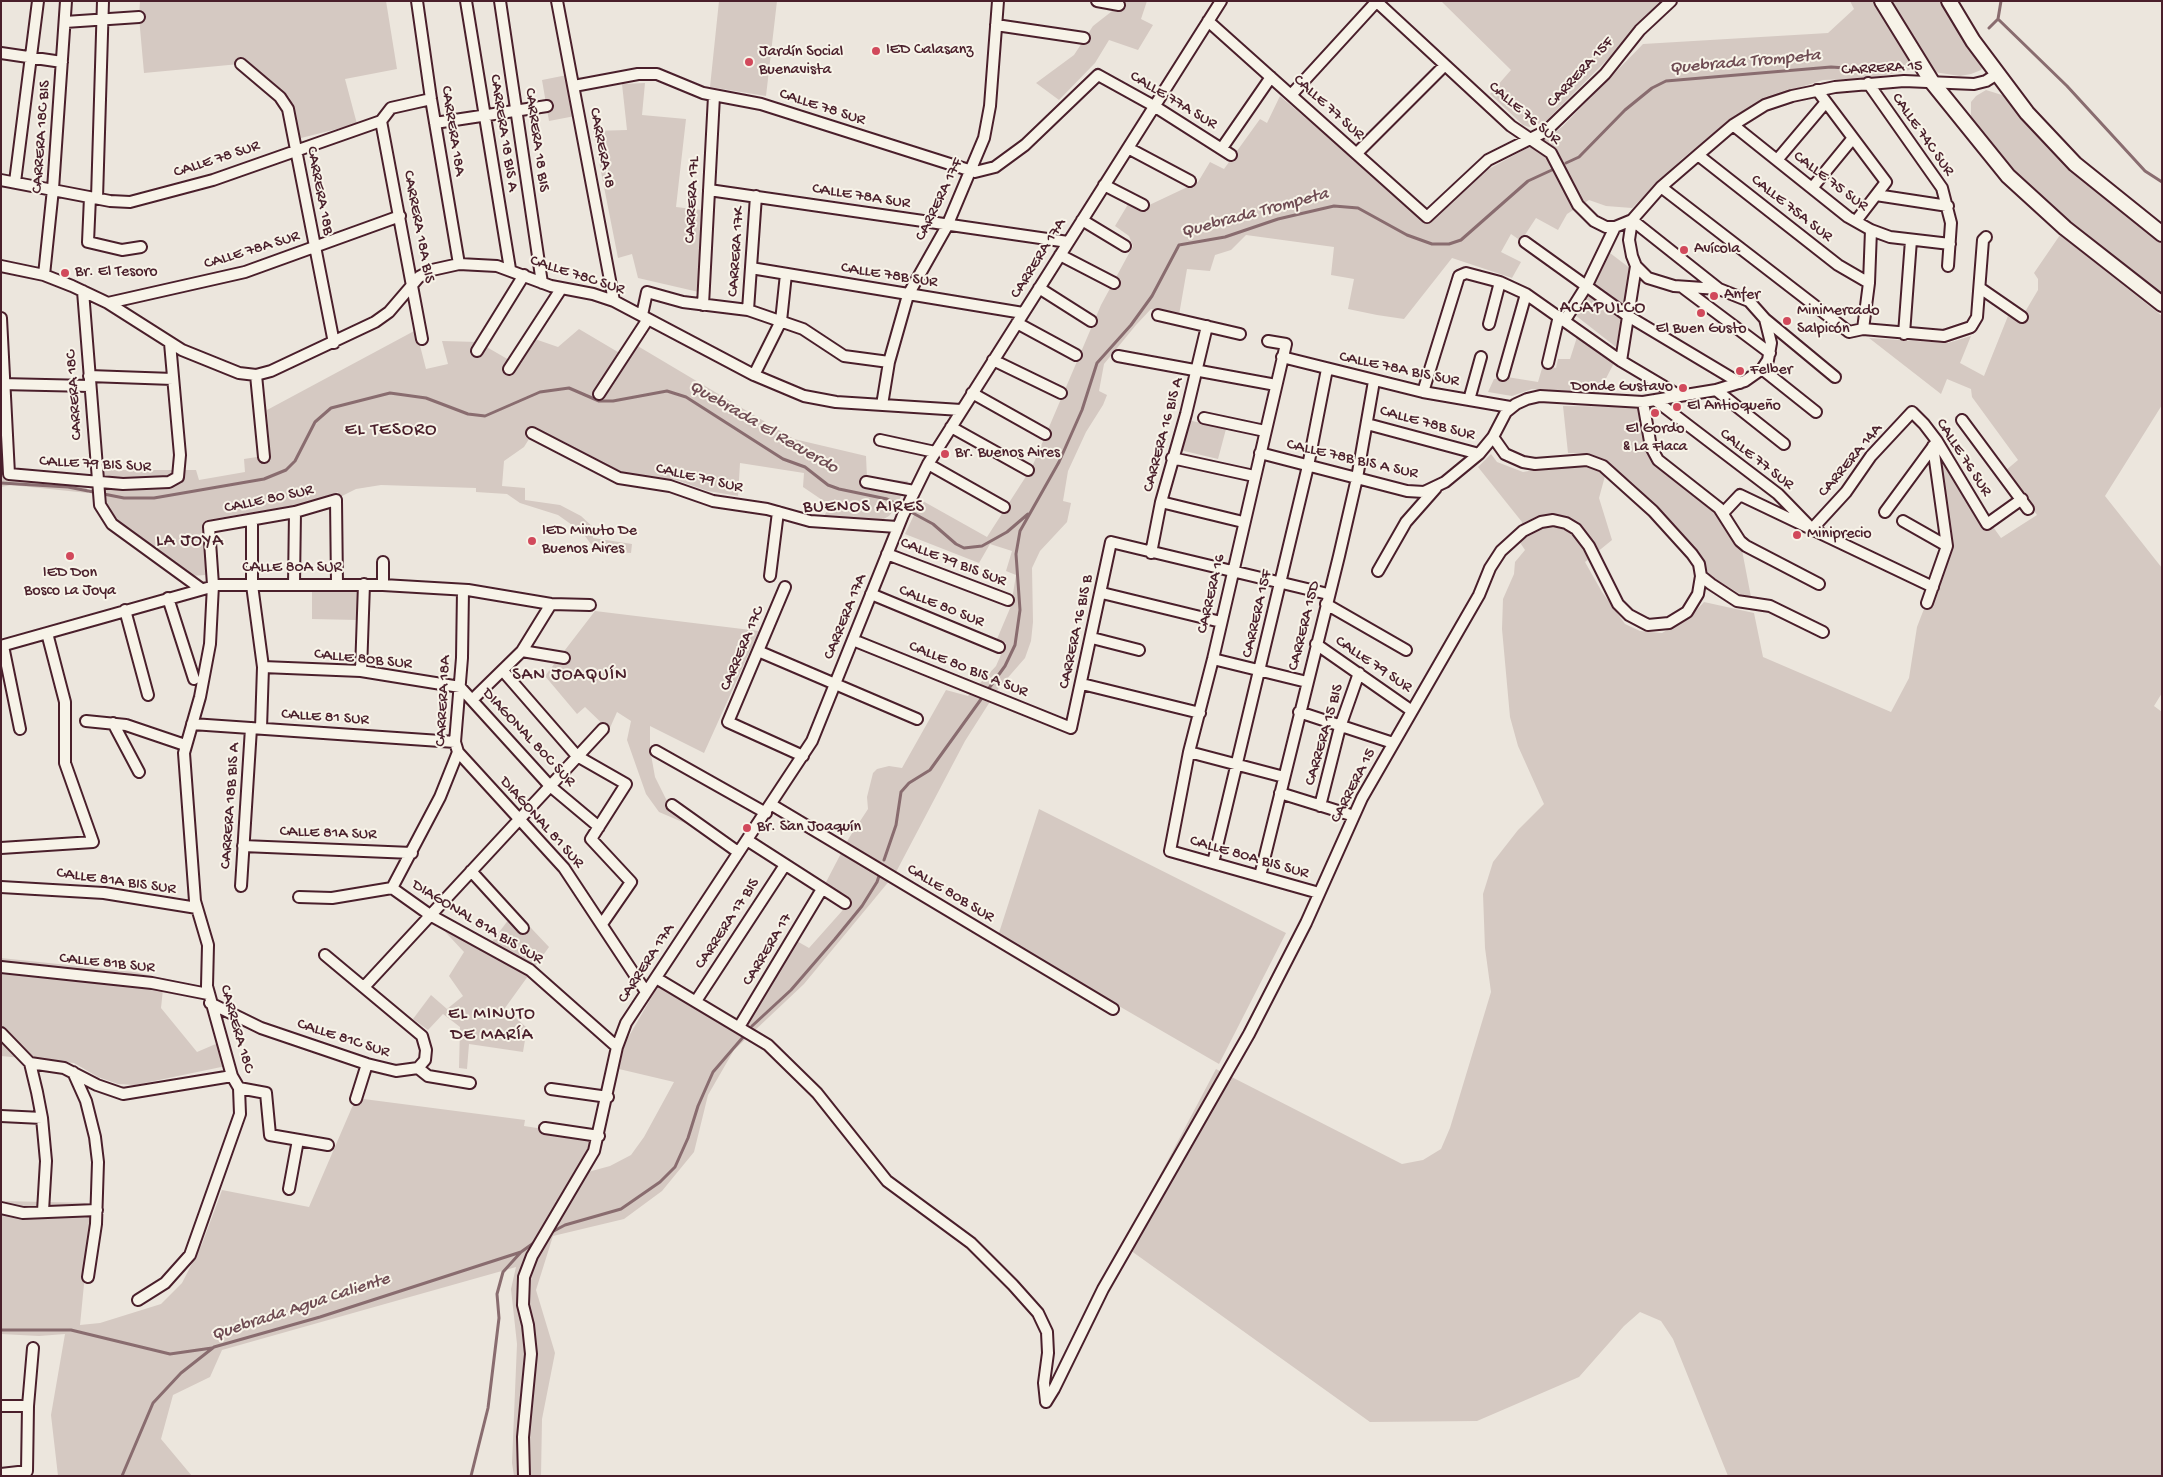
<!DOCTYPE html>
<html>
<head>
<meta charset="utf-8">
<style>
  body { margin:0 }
  #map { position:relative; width:2163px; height:1477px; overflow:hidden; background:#ece6dd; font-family:"Gochi Hand",sans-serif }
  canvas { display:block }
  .frame { position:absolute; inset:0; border:2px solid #4a1f2b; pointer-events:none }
</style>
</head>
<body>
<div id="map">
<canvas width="2163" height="1477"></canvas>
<div class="frame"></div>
</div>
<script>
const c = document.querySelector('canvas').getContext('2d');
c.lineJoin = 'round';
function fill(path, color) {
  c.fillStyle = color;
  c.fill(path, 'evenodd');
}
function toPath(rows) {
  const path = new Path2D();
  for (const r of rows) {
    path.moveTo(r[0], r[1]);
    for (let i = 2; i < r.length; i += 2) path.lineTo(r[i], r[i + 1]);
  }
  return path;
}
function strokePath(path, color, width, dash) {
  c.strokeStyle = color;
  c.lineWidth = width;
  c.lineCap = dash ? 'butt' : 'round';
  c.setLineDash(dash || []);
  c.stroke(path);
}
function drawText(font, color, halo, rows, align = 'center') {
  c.font = font + ' "Gochi Hand",sans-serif';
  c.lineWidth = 4;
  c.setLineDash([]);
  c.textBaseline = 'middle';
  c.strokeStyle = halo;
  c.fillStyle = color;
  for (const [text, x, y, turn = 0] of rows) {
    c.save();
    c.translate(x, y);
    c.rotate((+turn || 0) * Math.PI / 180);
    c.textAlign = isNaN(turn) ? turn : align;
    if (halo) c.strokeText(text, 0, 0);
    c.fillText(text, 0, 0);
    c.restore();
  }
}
fill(toPath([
  [140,1,386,1,397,69,345,79,357,124,297,139,290,98,250,63,144,73,139,17],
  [719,1,777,1,766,96,710,87],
  [1125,1,1147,1,1141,19,1153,25,1138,50,1109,40,1095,63,1059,100,1036,83,1074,55,1093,26],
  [1441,1,1666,1,1546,121,1529,127,1523,125,1490,94,1511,70],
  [1850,1,1877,1,1914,69,1871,78,1823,80,1763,99,1733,117,1682,159,1632,208,1606,206,1589,200,1567,214,1558,230,1536,218,1521,241,1511,234,1501,252,1521,262,1512,278,1452,258,1404,319,1377,315,1348,309,1354,279,1331,275,1334,247,1246,235,1231,250,1215,255,1210,271,1187,269,1179,315,1151,309,1136,325,1104,364,1099,391,1107,395,1103,405,1086,432,1068,471,1063,501,1071,503,1067,522,1040,551,1032,568,1033,622,1031,641,1025,658,998,689,965,741,895,874,804,984,734,1050,708,1095,694,1152,662,1191,624,1219,553,1236,536,1290,555,1353,542,1419,541,1476,514,1476,512,1463,517,1344,511,1289,516,1267,222,1350,210,1377,173,1395,161,1439,192,1476,58,1476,51,1415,65,1334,39,1336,1,1334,1,1201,92,1203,80,1325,100,1323,161,1304,182,1283,202,1244,222,1190,309,1207,356,1098,525,1120,524,1126,603,1138,596,1158,588,1172,610,1166,631,1155,644,1137,674,1082,619,1069,625,1043,658,986,733,1029,795,940,809,948,850,902,824,886,849,838,868,809,867,797,873,773,877,769,889,766,902,768,946,690,968,696,996,666,1006,643,997,639,1011,606,1016,575,1006,571,1012,551,990,544,979,563,905,534,921,500,987,537,1032,467,1101,305,1133,246,1129,236,1115,226,1130,201,1143,208,1198,182,1210,162,1224,169,1260,119,1267,123,1280,96,1424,220,1487,170,1553,134,1563,126,1643,44,1828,33,1854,9],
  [1892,1,1941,1,1983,65,1981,70,1971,74,1960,76,1934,72],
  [567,75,575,116,549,121,542,80],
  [645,83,642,115,686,119,676,207,702,210,703,293,638,278,632,254,618,258,593,131,627,130,622,84],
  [1986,90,2002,95,2085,180,2162,244,2162,297,2075,229,2004,162,1973,124,1971,116,1971,102,1976,96],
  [2060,235,2162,316,2162,405,2105,496,2162,568,2162,693,2154,706,2162,712,2162,1476,1728,1476,1673,1339,1661,1321,1640,1312,1624,1326,1579,1377,1477,1421,1370,1422,1123,1245,1216,1069,1402,1164,1423,1160,1441,1149,1450,1128,1491,992,1485,948,1483,894,1493,862,1518,830,1544,804,1518,746,1510,717,1502,629,1503,599,1514,574,1515,562,1525,550,1519,541,1522,522,1478,467,1491,454,1497,462,1523,472,1551,467,1588,465,1599,469,1605,476,1599,498,1612,540,1585,562,1602,592,1625,624,1640,631,1662,633,1691,616,1704,602,1754,613,1763,657,1891,712,1909,678,1917,627,1949,544,1934,455,1941,454,2001,538,2037,515,2005,471,2018,460,1972,397,1971,389,1947,379,1941,394,1869,338,1948,343,1971,336,1960,363,1984,376,2008,316,2019,321,2022,317,2038,290,2038,279,2034,273],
  [1610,253,1631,269,1616,347,1575,315],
  [579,329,628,358,636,345,794,439,866,456,867,478,908,481,895,509,889,516,880,521,823,517,831,506,803,487,804,473,740,463,738,496,708,491,676,480,640,478,619,472,534,431,524,447,504,461,502,486,525,488,525,500,560,505,581,516,594,528,593,538,632,544,631,553,596,551,582,532,558,515,520,503,507,494,476,492,476,488,381,485,356,489,340,497,338,492,304,504,206,520,205,575,192,576,117,520,108,509,103,470,196,470,199,480,245,472,244,459,270,455,267,410,416,330,426,369,448,364,442,341,478,342,516,364,532,338,558,347],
  [1578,334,1615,361,1598,394,1532,389,1512,396,1488,392,1494,379,1507,377,1538,382,1543,365,1556,368,1558,359,1570,359],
  [1563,406,1638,407,1642,433,1650,458,1714,509,1732,537,1741,545,1751,597,1740,594,1710,576,1696,549,1635,485,1608,463,1593,456,1579,453,1568,453],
  [1188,420,1226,429,1218,459,1180,450],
  [1,458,7,479,86,486,88,493,11,485,1,487],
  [312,588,359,588,358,620,312,619],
  [595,611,759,631,704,753,650,726,650,749,655,777,669,805,689,820,687,824,659,812,646,794,627,740,631,721,617,712,609,730,585,707,577,714,545,676],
  [1039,809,1286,933,1219,1064,998,936],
  [515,911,549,947,505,1008,527,1028,523,1052,469,1044,467,1069,459,1068,460,1027,443,1014,428,1030,413,1019,431,995,447,1009,463,996,449,976,464,952,436,922,485,951],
  [1,958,134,972,199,986,199,997,163,989,161,1008,197,1052,218,1043,226,1066,135,1085,118,1084,98,1077,74,1063,1,1056]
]), '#d5c9c2');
strokePath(toPath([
  [1998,19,2067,86,2145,171,2162,182],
  [1989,28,1998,19,2001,1],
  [1566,163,1579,157,1625,110,1652,88,1666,81,1831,67,1861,69,1896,65],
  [1,483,68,487,124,498,154,498,264,479,286,470,295,461,315,422,331,408,390,393,426,398,468,414,485,416,540,392,569,388,599,401,613,401,667,391,686,397,783,459,805,467,828,485,839,489,887,499,933,524,956,544,964,548,982,546,1007,532,1028,514],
  [884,860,896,825,901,792,909,783,930,770,1005,666,1015,645,1020,610,1016,554,1020,531,1059,462,1082,410,1097,363,1131,325,1152,296,1179,245,1225,237,1278,219,1334,206,1358,208,1407,235,1432,244,1449,244,1461,240,1528,181,1554,169],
  [752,1026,791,990,835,939,862,906,877,882,880,873],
  [550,1233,565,1225,621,1209,660,1182,675,1167,688,1138,698,1106,713,1072,744,1036],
  [1,1330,71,1330,170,1354,212,1348],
  [122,1476,153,1403,181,1373,214,1347,320,1317,521,1252],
  [471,1476,488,1408,499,1318,497,1294,503,1272,521,1252,535,1242]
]), '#896c6f', 3);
const minor = toPath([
  [417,1,431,99,459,264],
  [466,1,510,269],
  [500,1,542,283],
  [557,1,614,301],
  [1097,1,1119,5],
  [1376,1,1511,126,1551,153,1578,205,1594,221,1606,227,1615,227,1632,220,1661,187,1698,155,1733,125,1765,105,1792,96,1835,87,1904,81,1974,84,1986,81,1997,74],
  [1208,21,1427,217,1488,160,1546,131,1605,74,1640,30,1671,1],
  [65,22,139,17],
  [996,25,1084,38],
  [1,53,62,62],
  [241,64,280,97,288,109,334,343],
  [1868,83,1942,188,1951,223,1948,266],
  [574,86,638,74,657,74,703,93,761,104,975,172,995,167,1025,145,1098,75,1154,106,1231,155],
  [1817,90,1886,182,1856,221],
  [1291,95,1377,1],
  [381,121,422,339],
  [435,123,547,106],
  [1733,125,1848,217,1871,230,1890,237,1950,244],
  [1128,148,1190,181],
  [1222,148,1271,77],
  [1357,153,1445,65],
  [1698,155,1838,265,1869,283],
  [1777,160,1826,102],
  [1,180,110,201,130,202,213,180,381,121,391,108,431,99],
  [15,182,38,1],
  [1104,185,1143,205],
  [1661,187,1849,332,1863,329,1944,336,1971,327,1977,317,1983,240,1986,237],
  [1812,188,1853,138],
  [709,190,1068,242],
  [1876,195,1948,206],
  [90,197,88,242,122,250,141,247],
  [97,198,103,1],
  [1082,220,1125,246],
  [1632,220,1719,289,1749,301,1765,319,1835,377],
  [1632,220,1629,240,1632,256,1636,266,1648,278,1674,286,1718,289],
  [1525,242,1628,316,1740,383],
  [1060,255,1114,283],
  [1,266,44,275,72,286,108,303,182,350,239,373,256,375,271,371,375,322,389,312,419,277,432,270,459,264,497,266,551,286,593,294,614,301,754,375,804,396,836,402,961,410],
  [751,268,1023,313],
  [44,275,53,189,66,1],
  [1682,287,1770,353],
  [1039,288,1091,321],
  [1980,288,2022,317],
  [83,291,100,505,112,524,200,588],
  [108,303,245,272,400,216],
  [703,305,714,96],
  [748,310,756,196],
  [642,315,647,292,683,302,748,310,803,329,844,356,889,362],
  [1158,315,1240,334],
  [1,318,9,474,123,484,169,482,178,477,180,455,170,343],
  [1565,320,1587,285,1615,227],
  [1017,323,1076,355],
  [1489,324,1500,282],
  [1863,329,1869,283,1871,230],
  [1904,334,1911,240],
  [1268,341,1286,344,1213,659,1189,752,1170,851,1319,893],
  [477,351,524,275],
  [1118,356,1276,385],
  [1282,357,1423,392,1510,407],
  [993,360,1061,393],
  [1621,361,1636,266],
  [1548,363,1559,316],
  [509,369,561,289],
  [1762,369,1816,412],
  [256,375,264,457],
  [754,375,781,321,786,274],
  [1503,375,1526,294],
  [89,376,173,379],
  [1,384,90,386],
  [1716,390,1784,444],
  [1423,392,1459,276,1466,273,1500,282,1526,294,1621,361,1680,396],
  [972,393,1045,434],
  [599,394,648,319],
  [1469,400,1481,357],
  [1655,400,1778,494,1812,529,1846,492,1871,456,1912,412,1924,424,1937,441,1987,524,2022,499],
  [1643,402,1651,447,1658,460,1719,508,1740,541,1746,546,1819,584],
  [882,405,889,362,908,295,947,226,984,138,990,106,998,1],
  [1204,418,1265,431],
  [1962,420,2028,509],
  [1367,424,1479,454],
  [951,427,1028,470],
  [532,433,619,478,670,486,713,501,767,509,810,521,897,527],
  [1493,437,1505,454,1523,462,1535,464,1587,460,1603,466,1653,511,1692,554,1699,564,1701,576,1711,584,1737,601,1770,606,1823,632],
  [880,440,935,452],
  [1260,453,1407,491,1424,492,1445,482,1479,454,1493,437,1506,412,1516,404,1527,399,1540,396,1643,402,1716,390,1745,381,1762,369,1768,360,1771,343,1765,319],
  [1172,458,1254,476],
  [928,464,1004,507],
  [866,482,914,491],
  [1161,502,1243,522],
  [1885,512,1935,444],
  [1723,513,1740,495,1933,587],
  [252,520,252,585,263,667,261,728],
  [1903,521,1947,546],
  [1151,553,1161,502,1186,414,1207,326],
  [887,554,1008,600],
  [383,562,383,585],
  [1378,571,1406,522,1436,488],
  [770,576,778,512],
  [294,584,295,512],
  [785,587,728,722,803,756],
  [1102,593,1221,622],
  [871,594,999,647],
  [168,598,194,679],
  [1927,603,1947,546,1933,446],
  [1326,604,1406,650],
  [125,610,148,695],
  [1092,638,1139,650],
  [853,640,1071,728,1111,542,1328,594],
  [1316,644,1412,711],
  [1,646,218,585,383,585,468,590,551,604,590,605],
  [3,646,20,729],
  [522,651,564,658],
  [758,651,917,719],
  [1213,659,1307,682],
  [263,667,361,671,460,687,550,786,599,827],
  [361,671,364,584],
  [503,671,577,756,626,784,591,839,631,882,602,924],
  [1082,684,1200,713],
  [472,700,522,651,551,604],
  [1299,712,1393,743],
  [86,721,126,725,185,745],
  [113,723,139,772],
  [192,724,455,742],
  [656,751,766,813],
  [458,752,564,868,646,992],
  [1189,752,1284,777],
  [1280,793,1354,816],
  [672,805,738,852],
  [772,805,1113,1009],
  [1320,806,1340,727,1359,673],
  [747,840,845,903],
  [243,846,412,853],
  [1,848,93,842,65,763,65,702,47,633],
  [1213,863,1308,466,1327,369],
  [471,871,523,928],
  [1260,876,1339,556,1357,478,1374,381],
  [241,886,251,728],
  [1,887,104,893,197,908],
  [392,888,440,797,458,752,455,742,462,658,463,590],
  [299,897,332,898,392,888,430,915,530,970,617,1047],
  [325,955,422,1036,426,1050,425,1060,418,1068],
  [1,967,152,983,208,994],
  [656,978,768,1045,817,1093,887,1181,971,1243,1013,1285,1038,1313,1047,1332,1048,1353,1044,1383,1046,1402],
  [364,987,603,729],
  [696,1001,785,865],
  [210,1003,261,1028,367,1064,396,1071,418,1068],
  [739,1027,822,889],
  [1,1033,30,1063,37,1092,42,1118,46,1161,43,1211],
  [30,1063,64,1068,97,1085,123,1094,232,1076],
  [418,1068,428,1076,470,1083],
  [73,1072,86,1101,95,1137,98,1162,96,1224,88,1277],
  [239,1088,266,1093,270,1135,328,1145],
  [551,1089,608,1097],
  [356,1099,367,1064],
  [1,1116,42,1118],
  [545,1128,599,1136],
  [289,1189,298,1140],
  [1,1208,23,1213,97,1210],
  [138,1300,165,1283,190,1255,240,1114,239,1088,232,1076,207,986,208,945,195,901,184,753,200,697,210,644,213,585,209,527,295,512,336,500,337,584],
  [1046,1402,1054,1389,1103,1289,1249,1034,1306,923,1362,798,1479,595,1490,568,1501,551,1523,531,1541,522,1553,520,1566,523,1576,529,1589,546,1618,604,1629,615,1648,625,1669,623,1687,612,1698,594,1701,576],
  [1,1406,28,1406],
  [1,1474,27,1471,28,1406,33,1348],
  [524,1476,523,1437,531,1354,528,1325,523,1305,524,1277,532,1256,594,1151,617,1047,626,1023,812,741,903,515,928,464,1221,1]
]);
const highway = toPath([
  [1882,1,1932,82,2008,176,2065,228,2162,304],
  [1949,1,1973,41,2027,113,2075,164,2162,234]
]);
strokePath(minor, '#4a1f2b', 14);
strokePath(highway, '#4a1f2b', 18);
strokePath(minor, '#f7f3e8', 10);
strokePath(highway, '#f7f3e8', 14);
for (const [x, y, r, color] of [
  [876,51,5,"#d1495b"],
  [749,62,5,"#d1495b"],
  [1684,250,5,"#d1495b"],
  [65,273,5,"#d1495b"],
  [1714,296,5,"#d1495b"],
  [1701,313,5,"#d1495b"],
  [1787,321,5,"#d1495b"],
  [1740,371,5,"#d1495b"],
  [1683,388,5,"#d1495b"],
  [1677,407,5,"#d1495b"],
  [1655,413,5,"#d1495b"],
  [945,454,5,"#d1495b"],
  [1797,535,5,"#d1495b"],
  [532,541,5,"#d1495b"],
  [70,556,5,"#d1495b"],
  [747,828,5,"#d1495b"]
]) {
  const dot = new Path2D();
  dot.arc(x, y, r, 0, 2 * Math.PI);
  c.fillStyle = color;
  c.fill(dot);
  strokePath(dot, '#f7f3e8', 2);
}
drawText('16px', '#4a1f2b', '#f7f3e8', [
  ["IED Calasanz",886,51],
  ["Jardín Social",759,53],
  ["Buenavista",759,71],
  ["Avícola",1694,250],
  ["Br. El Tesoro",75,273],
  ["Anfer",1724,296],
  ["MiniMercado",1797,312],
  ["Salpicón",1797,330],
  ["El Buen Gusto",1701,330,"center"],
  ["Felber",1750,371],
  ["Donde Gustavo",1673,388,"right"],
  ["El Antioqueño",1687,407],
  ["El Gordo",1655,430,"center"],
  ["& La Flaca",1655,448,"center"],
  ["Br. Buenos Aires",955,454],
  ["IED Minuto De",542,532],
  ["Buenos Aires",542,550],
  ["Miniprecio",1807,535],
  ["IED Don",70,574,"center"],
  ["Bosco La Joya",70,592,"center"],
  ["Br. San Joaquín",757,828]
], 'left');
drawText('16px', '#4a1f2b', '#f7f3e8', [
  ["CARRERA 15",1882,69,-3],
  ["CARRERA 15F",1581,73,-47],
  ["CALLE 77A SUR",1173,101,31],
  ["CALLE 78 SUR",822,108,18],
  ["CALLE 77 SUR",1328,108,42],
  ["CALLE 76 SUR",1524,114,40],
  ["CARRERA 18A",452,131,81],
  ["CARRERA 18 BIS A",503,133,81],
  ["CALLE 74C SUR",1922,135,55],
  ["CARRERA 18C BIS",42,137,-86],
  ["CARRERA 18 BIS",536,140,82],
  ["CARRERA 18",601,148,79],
  ["CALLE 78 SUR",217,160,-18],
  ["CALLE 75 SUR",1830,182,37],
  ["CARRERA 18B",319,191,79],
  ["CALLE 78A SUR",861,197,9],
  ["CARRERA 17L",693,200,-87],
  ["CARRERA 17F",940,200,-64],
  ["CALLE 75A SUR",1791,209,38],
  ["CARRERA 18A BIS",418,227,79],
  ["CALLE 78A SUR",252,251,-17],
  ["CARRERA 17K",737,252,-86],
  ["CARRERA 17A",1039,259,-58],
  ["CALLE 78C SUR",577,276,18],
  ["CALLE 78B SUR",889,276,9],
  ["CALLE 78A BIS SUR",1399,370,12],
  ["CARRERA 18C",75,395,-94],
  ["CALLE 78B SUR",1427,424,15],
  ["CARRERA 16 BIS A",1164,435,-75],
  ["CALLE 76 SUR",1963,458,57],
  ["CALLE 78B BIS A SUR",1352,460,13],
  ["CALLE 77 SUR",1756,460,38],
  ["CARRERA 14A",1851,461,-50],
  ["CALLE 79 BIS SUR",95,465,3],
  ["CALLE 79 SUR",699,479,13],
  ["CALLE 80 SUR",269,500,-12],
  ["CALLE 79 BIS SUR",953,563,21],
  ["CALLE 80A SUR",292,569],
  ["CARRERA 16",1212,594,-77],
  ["CALLE 80 SUR",941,607,22],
  ["CARRERA 15F",1258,614,-77],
  ["CARRERA 17A",846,617,-68],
  ["CARRERA 15D",1305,626,-76],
  ["CARRERA 16 BIS B",1077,632,-78],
  ["CARRERA 17C",743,649,-67],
  ["CALLE 80B SUR",363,660,6],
  ["CALLE 79 SUR",1373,665,34],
  ["CALLE 80 BIS A SUR",968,670,22],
  ["CARRERA 18A",444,701,-87],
  ["CALLE 81 SUR",325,718,4],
  ["CARRERA 15 BIS",1325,735,-74],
  ["DIAGONAL 80C SUR",528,738,47],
  ["CARRERA 15",1354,786,-63],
  ["CARRERA 18B BIS A",231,806,-86],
  ["DIAGONAL 81 SUR",541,823,48],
  ["CALLE 81A SUR",328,834,2],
  ["CALLE 80A BIS SUR",1249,858,16],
  ["CALLE 81A BIS SUR",116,882,8],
  ["CALLE 80B SUR",950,894,31],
  ["DIAGONAL 81A BIS SUR",477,923,31],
  ["CARRERA 17 BIS",728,924,-57],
  ["CARRERA 17",768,950,-59],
  ["CALLE 81B SUR",107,964,6],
  ["CARRERA 17A",647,964,-57],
  ["CARRERA 18C",236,1029,74],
  ["CALLE 81C SUR",343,1039,18]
]);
drawText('italic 18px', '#6f4c53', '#f7f3e8', [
  ["Quebrada Trompeta",1745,63,-5],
  ["Quebrada Trompeta",1255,214,-15],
  ["Quebrada El Recuerdo",763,428,30],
  ["Quebrada Agua Caliente",301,1308,-18]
]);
c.letterSpacing = '1px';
drawText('18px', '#4a1f2b', '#f7f3e8', [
  ["ACAPULCO",1603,309],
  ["BUENOS AIRES",864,508],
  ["LA JOYA",190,542],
  ["SAN JOAQUÍN",570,676],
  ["EL MINUTO",492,1015],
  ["DE MARÍA",492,1036]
]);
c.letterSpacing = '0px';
c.letterSpacing = '1px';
drawText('19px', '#4a1f2b', '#f7f3e8', [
  ["EL TESORO",391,431]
]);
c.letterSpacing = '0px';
</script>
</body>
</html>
